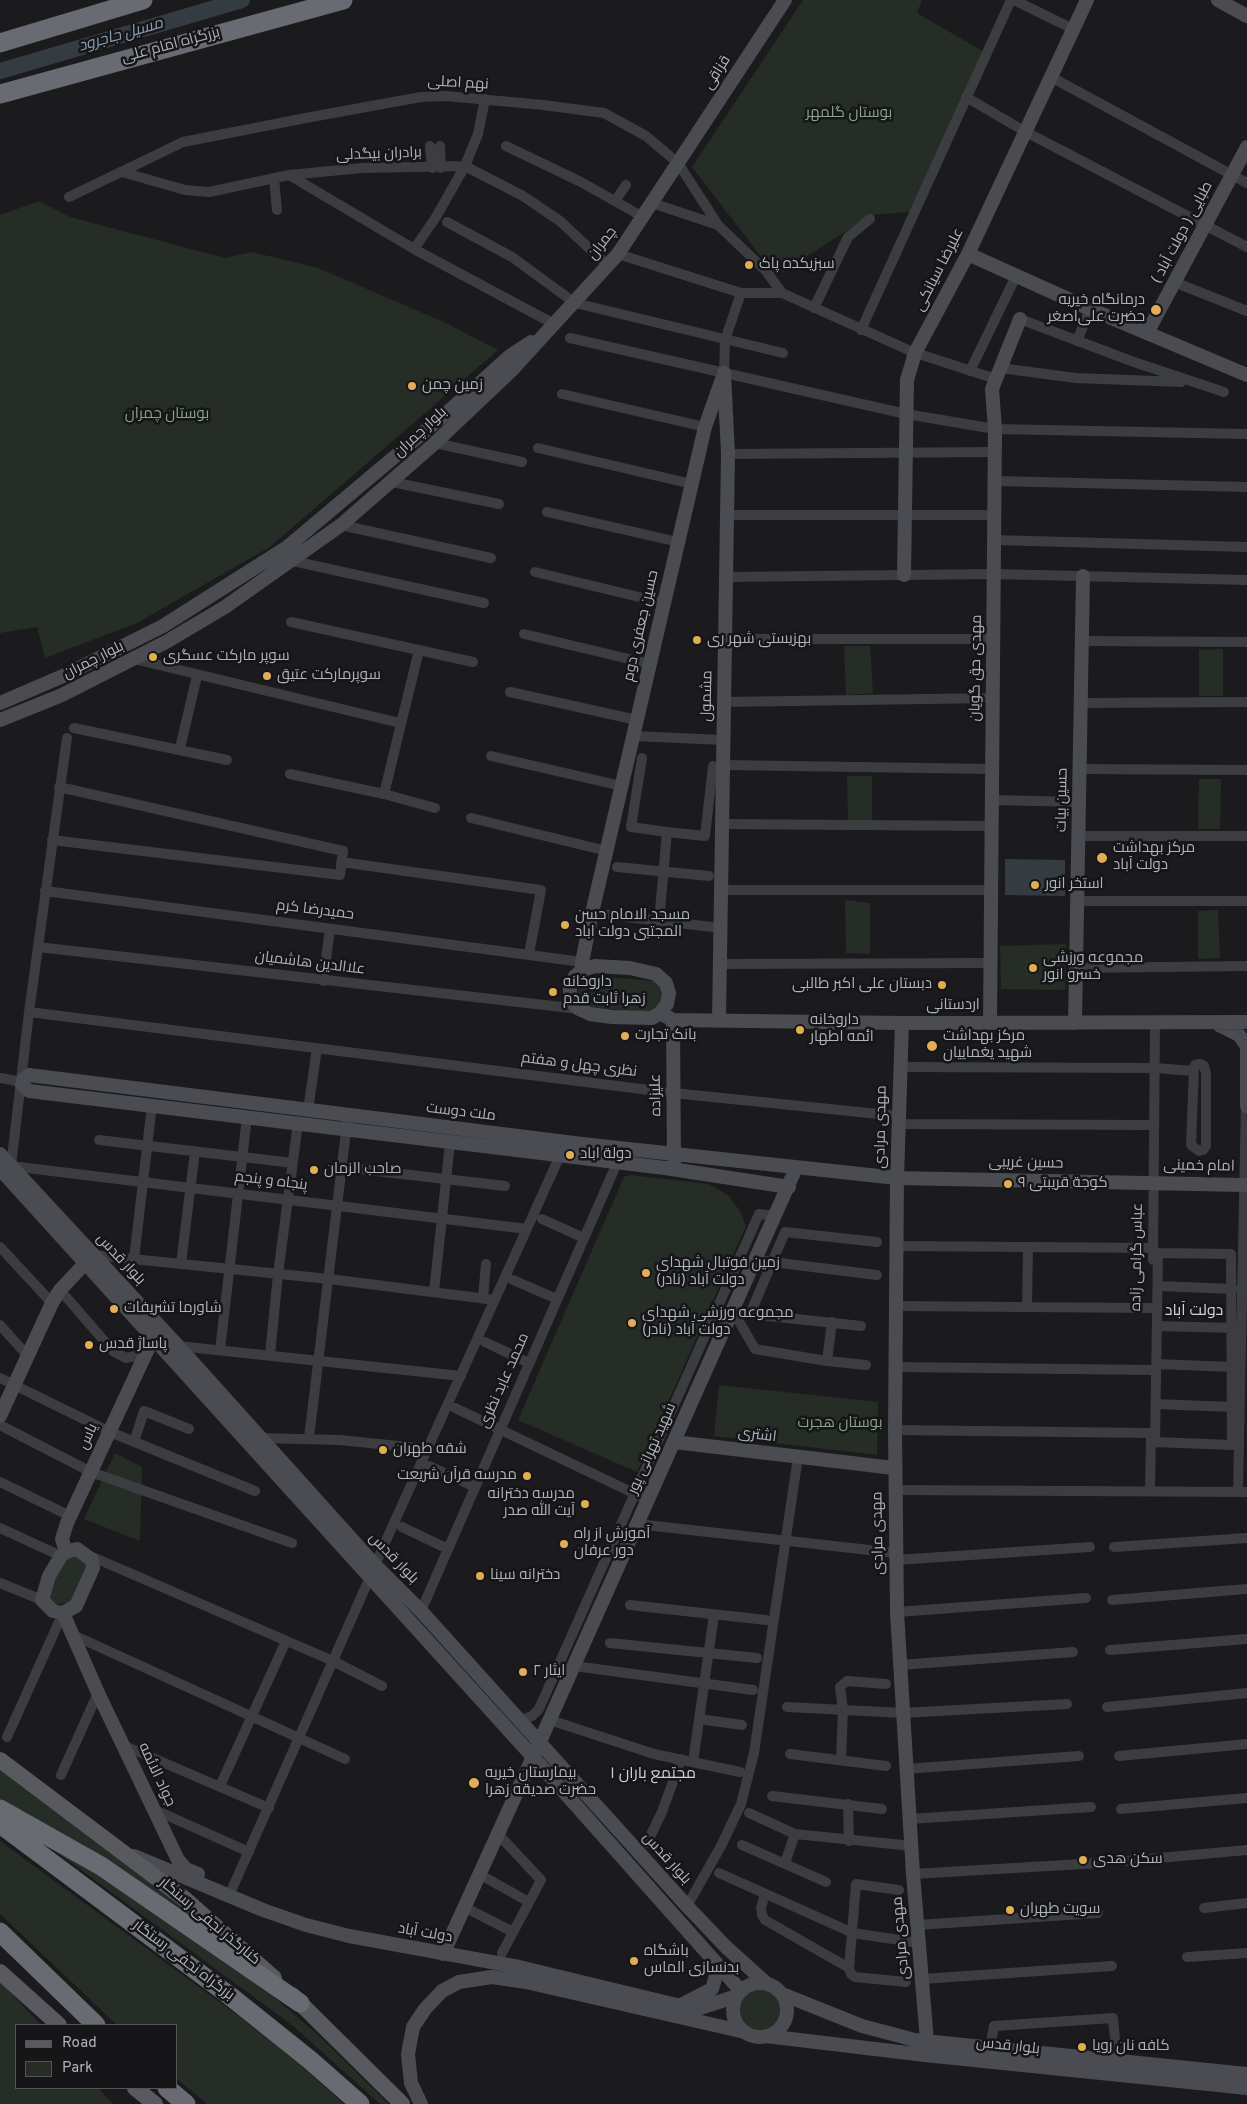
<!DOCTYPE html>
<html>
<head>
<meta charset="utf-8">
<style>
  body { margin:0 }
  #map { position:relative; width:1247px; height:2104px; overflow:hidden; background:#1b1b1d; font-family:Overpass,sans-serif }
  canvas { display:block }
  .legend { position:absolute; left:15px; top:2024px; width:162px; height:65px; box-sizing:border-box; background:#161618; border:1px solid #535559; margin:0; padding:6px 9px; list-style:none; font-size:15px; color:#afb3bb }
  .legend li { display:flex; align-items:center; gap:10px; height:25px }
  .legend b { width:25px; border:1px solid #535559 }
</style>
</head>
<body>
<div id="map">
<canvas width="1247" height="2104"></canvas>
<ul class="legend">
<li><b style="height:6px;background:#585a60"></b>Road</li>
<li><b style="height:14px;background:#252d26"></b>Park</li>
</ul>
</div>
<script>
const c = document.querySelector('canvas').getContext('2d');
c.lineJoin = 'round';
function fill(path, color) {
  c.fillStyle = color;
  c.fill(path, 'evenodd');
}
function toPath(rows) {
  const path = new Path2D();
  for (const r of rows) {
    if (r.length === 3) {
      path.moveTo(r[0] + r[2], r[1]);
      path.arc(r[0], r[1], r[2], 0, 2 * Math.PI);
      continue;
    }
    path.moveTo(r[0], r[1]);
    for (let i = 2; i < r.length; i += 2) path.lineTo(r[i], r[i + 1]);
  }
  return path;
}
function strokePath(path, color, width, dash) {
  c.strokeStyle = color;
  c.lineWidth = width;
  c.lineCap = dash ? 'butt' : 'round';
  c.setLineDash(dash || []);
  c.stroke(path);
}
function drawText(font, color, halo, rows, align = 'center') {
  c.font = font + ' Overpass,Cairo,sans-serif';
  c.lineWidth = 5;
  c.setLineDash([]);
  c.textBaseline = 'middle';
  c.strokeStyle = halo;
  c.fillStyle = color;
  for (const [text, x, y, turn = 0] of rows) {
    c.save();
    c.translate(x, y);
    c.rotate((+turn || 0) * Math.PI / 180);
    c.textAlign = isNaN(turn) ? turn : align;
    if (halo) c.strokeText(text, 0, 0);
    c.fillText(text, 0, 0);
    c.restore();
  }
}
fill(toPath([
  [803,0,922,0,917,13,986,53,917,211,871,215,776,276,692,167],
  [39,201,70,217,225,258,252,252,318,268,446,323,498,350,270,547,137,623,45,658,37,627,0,633,0,215],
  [844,646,870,646,873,693,846,695],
  [1223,649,1223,696,1199,696,1199,650],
  [847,776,872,776,872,820,848,820],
  [1199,779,1221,779,1220,829,1198,829],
  [845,900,870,903,870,954,846,953],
  [1218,910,1220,958,1198,959,1198,911],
  [1066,944,1065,990,1001,989,1000,946],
  [593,976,654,981,660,986,662,995,661,1002,654,1009,645,1012,588,1007,582,1003,578,995,579,986,583,979],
  [630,1175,708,1184,728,1195,740,1211,746,1226,637,1472,518,1420,624,1177],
  [719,1385,878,1402,877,1455,714,1436],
  [115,1453,142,1467,140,1541,84,1519],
  [79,1556,85,1560,88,1569,73,1600,69,1603,56,1604,48,1598,59,1569,69,1558],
  [0,1768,216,1932,0,1803],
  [26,1827,251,1977,318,2035,389,2104,380,2104,292,2025,28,1831],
  [0,1841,237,2015,302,2066,344,2104,207,2104,176,2078,176,2025,117,2025,0,1914],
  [0,1981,41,2025,16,2025,16,2088,98,2088,113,2104,0,2104],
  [760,2010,24]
]), '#252d26');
fill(toPath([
  [1005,859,1065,860,1065,896,1005,895]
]), '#343c42');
strokePath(toPath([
  [0,71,242,0]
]), '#343c42', 16);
strokePath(toPath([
  [1014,0,1073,29],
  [1051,77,1247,183],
  [966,97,1026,132,1247,247],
  [430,146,432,168],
  [440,146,441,168],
  [506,146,581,182,643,217],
  [122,172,185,190,209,192,289,175,362,168,465,166,523,196,560,221,608,266],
  [289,175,414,249,554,324],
  [274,178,277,210],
  [69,197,183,142,311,117,421,97,446,96,543,105,604,113,646,136,678,163,718,225,766,271,782,293],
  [615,201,626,185],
  [652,203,718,225],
  [447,222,512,257,575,303,783,353],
  [414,249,436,217,465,166,478,134,485,99],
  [618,254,741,293,782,293,915,353],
  [1174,282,1247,311],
  [814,308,848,237,870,219],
  [1020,319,1131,361,1224,392],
  [861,330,1011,0],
  [570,338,906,414,995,429,1247,434],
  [1077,341,1090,309],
  [922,355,996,379],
  [1000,368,1076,378,1181,382],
  [970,371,1016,276],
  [724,373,725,340,741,293],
  [562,394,705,427],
  [435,443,522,462],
  [538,448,692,484],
  [728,454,995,452],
  [995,481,1247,487],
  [392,482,499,504],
  [547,512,678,542],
  [727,515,995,515],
  [341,525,491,558],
  [994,540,1247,547],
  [293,561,484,603],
  [535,572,664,603],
  [726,577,994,574,1247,580],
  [291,622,473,662],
  [524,634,650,664],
  [725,639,993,639],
  [1081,641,1247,642],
  [134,659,400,723],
  [510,692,637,720],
  [724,702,993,698],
  [1081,703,1247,702],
  [74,728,227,760],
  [633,736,724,740],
  [67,738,29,1012,11,1166,527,1229],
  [180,748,197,676],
  [491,756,622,786],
  [642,758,631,827,667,832,705,836,713,766],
  [723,765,992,769],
  [1079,769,1247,770],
  [290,774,384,794,435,808],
  [384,794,419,650],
  [992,800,1079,802],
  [471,818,607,851],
  [722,824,992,826],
  [1078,836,1247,836],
  [52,840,340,875,343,851,59,787],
  [341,862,541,890,529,954],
  [617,867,709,876],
  [721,890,991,890],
  [45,891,582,962],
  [1077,901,1247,901],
  [592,913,721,928],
  [659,922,667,832],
  [38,947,579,1009],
  [720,964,990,963],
  [1076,968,1247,966],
  [323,981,330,929],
  [29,1012,673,1093,898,1116],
  [1200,1064,1204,1066,1206,1073,1206,1146,1203,1150,1199,1151,1191,1145,1194,1068,1195,1065,1200,1064],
  [900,1067,1154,1068,1194,1071],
  [0,1078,22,1082],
  [308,1110,317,1048],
  [898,1124,1154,1125],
  [99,1140,293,1163],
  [342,1167,505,1186],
  [542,1219,584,1238],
  [897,1246,1153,1248],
  [0,1247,52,1303],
  [1158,1253,1231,1254,1232,1445,1155,1442,1158,1253],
  [93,1255,329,1279,495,1300],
  [134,1259,152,1105],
  [756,1260,877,1275],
  [1153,1260,1155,1023],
  [181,1264,195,1151],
  [513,1280,557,1299],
  [1158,1286,1233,1289],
  [60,1290,113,1351,126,1358,146,1354],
  [434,1292,450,1143],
  [483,1298,486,1264],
  [897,1306,1152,1308],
  [1027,1307,1028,1247],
  [733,1311,755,1349,827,1361],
  [832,1322,827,1361,866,1365],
  [0,1325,28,1356],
  [861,1326,750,1314,785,1232,877,1242],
  [1158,1326,1233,1328],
  [485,1342,529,1363],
  [178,1346,461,1376],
  [220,1350,247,1117],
  [270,1355,278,1274,298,1123],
  [1157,1364,1232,1367],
  [895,1367,1152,1370],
  [0,1378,110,1432,255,1491],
  [1156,1404,1232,1407],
  [455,1408,648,1500],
  [0,1425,91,1472,292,1543],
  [895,1430,1151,1433],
  [259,1438,340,1440,427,1449],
  [309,1438,348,1115],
  [134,1442,144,1411,189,1429],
  [429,1466,475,1487],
  [0,1482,70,1516],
  [895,1490,1247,1492],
  [1150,1491,1151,1435],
  [1238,1492,1246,1101],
  [637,1524,896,1553],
  [402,1527,448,1549],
  [0,1528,61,1556],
  [1114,1547,1247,1538],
  [88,1555,333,1661,382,1686],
  [896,1560,1090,1547],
  [375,1565,562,1151],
  [0,1583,42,1600],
  [1112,1600,1247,1589],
  [630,1605,766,1620],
  [421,1611,617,1163],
  [897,1612,1086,1598],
  [71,1634,345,1759],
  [610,1643,757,1658],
  [1110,1650,1247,1639],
  [900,1665,1073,1652],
  [574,1666,753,1690],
  [787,1707,902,1713,1067,1704],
  [1107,1707,1247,1693],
  [699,1719,742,1725],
  [550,1720,654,1754,740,1772],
  [519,1721,532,1716,539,1709,759,1214,776,1216],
  [7,1737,63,1613],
  [125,1746,269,1808],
  [790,1754,886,1766],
  [1119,1756,1247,1744],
  [841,1760,843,1710,840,1687,847,1681,886,1684],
  [693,1762,714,1615],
  [906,1769,1079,1756],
  [61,1775,98,1693],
  [220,1786,286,1641],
  [772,1796,882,1809],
  [848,1804,849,1841],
  [1121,1809,1247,1798],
  [155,1810,249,1852],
  [749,1813,795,1834,912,1846],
  [910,1819,1091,1807],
  [498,1834,541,1880,502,1953],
  [647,1843,662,1812,681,1759],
  [742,1845,826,1882],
  [1126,1861,1247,1850],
  [785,1863,795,1834],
  [719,1873,853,1933,919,1943],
  [479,1874,529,1902],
  [913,1874,1099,1863],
  [232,1889,370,1577],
  [899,1890,856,1884,849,1968,851,1974,855,1977,906,1982],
  [765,1894,761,1908,762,1915,765,1920,849,1968],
  [687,1906,721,1846,741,1804,754,1753,798,1457],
  [464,1907,513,1932],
  [1204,1908,1247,1903],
  [917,1925,1098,1913],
  [1187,1957,1247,1953],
  [922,1979,1112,1966],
  [990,2047,994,2026,1113,2018,1117,2060]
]), '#3c3d41', 10);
strokePath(toPath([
  [1218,0,1247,16],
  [968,254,1090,309,1247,375],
  [1147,333,1247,147],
  [904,575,907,380,915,353,968,254,1087,0],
  [0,703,63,676,163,626,286,548,449,411,511,355,531,342],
  [0,720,62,695,166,642,225,607,341,525,435,443,511,371,618,254,785,0],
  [595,966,630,968,656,974,666,983,669,993,667,1004,660,1013,652,1018,612,1017,590,1014,579,1009,570,999,570,987,575,976,582,970,595,966],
  [582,970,582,962,592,913,705,427,722,379],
  [660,1013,673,1020,902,1023,1247,1022],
  [719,1019,728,454,724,373],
  [673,1020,674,1164],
  [902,1023,897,1178,895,1430,897,1612,913,1874,927,2041],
  [990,1023,995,429,992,389,1020,319],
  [1075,1023,1083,576],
  [1219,1025,1239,1035,1247,1046],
  [1247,1045,1247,1106],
  [23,1080,29,1075,582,1144,897,1178,1244,1185],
  [22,1085,29,1091,665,1168,789,1187],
  [0,1154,178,1346,375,1565,421,1611,687,1906,726,1947,766,1983],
  [0,1169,533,1757,741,1991],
  [0,1416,52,1303,60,1290,92,1256],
  [674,1442,894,1468],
  [77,1549,92,1560,93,1568,76,1606,63,1613,53,1611,42,1600,49,1576,61,1556,66,1552,77,1549],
  [66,1552,62,1539,67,1523,153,1338],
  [63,1613,98,1693,178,1860,186,1869,198,1874],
  [134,1856,263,1910,306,1925,349,1936,519,1967,689,2008,700,2008,737,1996],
  [443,1954,533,1757,796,1168],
  [760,2010,27],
  [782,1994,862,2026,915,2040,1247,2074],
  [681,2005,712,1989,717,1972,712,1960],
  [766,2036,925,2055,1247,2088],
  [421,2104,411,2083,408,2054,413,2027,425,2009,442,1991,459,1982,492,1977,526,1982,745,2032]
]), '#4a4c51', 14);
strokePath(toPath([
  [0,1760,186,1900,274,1978],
  [0,1972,59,2025],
  [292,1995,402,2104],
  [135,2088,155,2104]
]), '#585a60', 16);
strokePath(toPath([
  [0,43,143,0],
  [0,94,343,0],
  [0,1809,101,1866,300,2003],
  [0,1824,230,1996,310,2060,360,2104],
  [0,1932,96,2025],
  [167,2088,186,2104]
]), '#696b72', 19);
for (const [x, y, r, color] of [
  [749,265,5,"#e1af4e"],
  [1156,310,6,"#e1af4e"],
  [412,386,5,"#e1af4e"],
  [697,640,5,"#e1af4e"],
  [153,657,5,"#e1af4e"],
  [267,676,5,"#e1af4e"],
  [1102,858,6,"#e1af4e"],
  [1035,885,5,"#e1af4e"],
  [565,925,5,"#e1af4e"],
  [1033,968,5,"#e1af4e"],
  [942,985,5,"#e1af4e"],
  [553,992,5,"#e1af4e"],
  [800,1030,5,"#e1af4e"],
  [625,1036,5,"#e1af4e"],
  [932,1046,6,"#e1af4e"],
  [570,1155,5,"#e1af4e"],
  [314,1170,5,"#e1af4e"],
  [1008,1184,5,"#e1af4e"],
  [646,1273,5,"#e1af4e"],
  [114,1309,5,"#e1af4e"],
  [632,1323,5,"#e1af4e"],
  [89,1345,5,"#e1af4e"],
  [383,1450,5,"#e1af4e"],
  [527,1476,5,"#e1af4e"],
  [585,1504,5,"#e1af4e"],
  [564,1544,5,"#e1af4e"],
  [480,1576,5,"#e1af4e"],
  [523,1672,5,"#e1af4e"],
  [474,1783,6,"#e1af4e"],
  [1083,1860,5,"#e1af4e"],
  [1010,1910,5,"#e1af4e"],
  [634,1961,5,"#e1af4e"],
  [1082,2047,5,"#e1af4e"]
]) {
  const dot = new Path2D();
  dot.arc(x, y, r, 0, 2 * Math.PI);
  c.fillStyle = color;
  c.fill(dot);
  strokePath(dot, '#161618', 2);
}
drawText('15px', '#afb3bb', '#161618', [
  ["بزرگراه امام علی",171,46,-15],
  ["قزاقی",718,73,-57],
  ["نهم اصلی",458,84,3],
  ["برادران بیگدلی",379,155,-2],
  ["طبایی ( دولت آباد )",1183,233,-62],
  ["چمران",603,244,-52],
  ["علیرضا سیانکی",940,270,-63],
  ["بلوار چمران",421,433,-43],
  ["حسین جعفری دوم",642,626,-77],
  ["بلوار چمران",94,661,-27],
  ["مهدی حق گویان",977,668,-89],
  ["مشمول",708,696,-89],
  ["حسین بیات",1063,800,-89],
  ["حمیدرضا کرم",315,911,7],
  ["علاالدین هاشمیان",310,964,7],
  ["اردستانی",953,1006],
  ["نظری چهل و هفتم",579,1066,7],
  ["علیزاده",657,1095,-91],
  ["ملت دوست",461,1113,7],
  ["مهدی مرادی",882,1127,-89],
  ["حسین غریبی",1026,1164,1],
  ["امام خمینی",1199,1167,1],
  ["پنجاه و پنجم",271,1182,7],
  ["عباس گرامی زاده",1138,1257,-89],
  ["بلوار قدس",120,1260,47],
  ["محمد عابد نظری",505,1381,-66],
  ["اشتری",757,1436,7],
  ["یاس",89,1437,-65],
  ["شهید تهرانی پور",653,1449,-66],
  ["مهدی مرادی",879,1533,-91],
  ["بلوار قدس",393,1559,46],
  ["جواد الائمه",156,1775,65],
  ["بلوار قدس",666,1859,48],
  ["کنارگذر نجفی رستگار",209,1922,40],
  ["دولت آباد",425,1934,10],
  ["مهدی مرادی",902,1938,-95],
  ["بزرگراه نجفی رستگار",183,1961,37],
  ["بلوار قدس",1008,2047,6]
]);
drawText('15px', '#88a489', '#161618', [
  ["بوستان گلمهر",849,114],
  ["بوستان چمران",167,415],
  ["بوستان هجرت",840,1424]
]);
drawText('15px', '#afb3bb', '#161618', [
  ["سبزیکده پاک",759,265],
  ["درمانگاه خیریه",1145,301,"right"],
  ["حضرت علی‌اصغر",1145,318,"right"],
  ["زمین چمن",422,386],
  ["بهزیستی شهر ری",707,640],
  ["سوپر مارکت عسگری",163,657],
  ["سوپرمارکت عتیق",277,676],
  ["مرکز بهداشت",1113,849],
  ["دولت آباد",1113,866],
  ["استخر انور",1045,885],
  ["مسجد الامام حسن",575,916],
  ["المجتبى دولت اباد",575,933],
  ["مجموعه ورزشی",1043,959],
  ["خسرو انور",1043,976],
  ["داروخانه",563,983],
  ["زهرا ثابت قدم",563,1000],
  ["دبستان علی اکبر طالبی",932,985,"right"],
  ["داروخانه",810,1021],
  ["ائمه اطهار",810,1038],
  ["بانک تجارت",635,1036],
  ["مرکز بهداشت",943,1037],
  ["شهید یغماییان",943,1054],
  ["دولة اباد",580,1155],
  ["صاحب الزمان",324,1170],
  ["۹ کوجة قریبتی",1018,1184],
  ["زمین فوتبال شهدای",656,1264],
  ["دولت آباد (نادر)",656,1281],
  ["شاورما تشریفات",124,1309],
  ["مجموعه ورزشی شهدای",642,1314],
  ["دولت آباد (نادر)",642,1331],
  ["پاساژ قدس",99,1345],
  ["شقه طهران",393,1450],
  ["مدرسه قرآن شریعت",517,1476,"right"],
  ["مدرسه دخترانه",575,1495,"right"],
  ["آیت الله صدر",575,1512,"right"],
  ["آموزش از راه",574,1535],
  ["دور عرفان",574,1552],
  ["دخترانه سینا",490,1576],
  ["ایثار ۲",533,1672],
  ["بیمارستان خیریه",485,1774],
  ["حضرت صدیقه زهرا",485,1791],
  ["سكن هدى",1093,1860],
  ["سويت طهران",1020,1910],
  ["باشگاه",644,1952],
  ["بدنسازی الماس",644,1969],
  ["کافه نان رویا",1092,2047]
], 'left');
drawText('italic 16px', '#8a9fb2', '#161618', [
  ["مسیل جاجرود",121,36,-16]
]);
drawText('16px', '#cfd1d7', '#161618', [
  ["دولت آباد",1194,1312],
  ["مجتمع باران ١",653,1775]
]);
</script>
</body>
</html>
